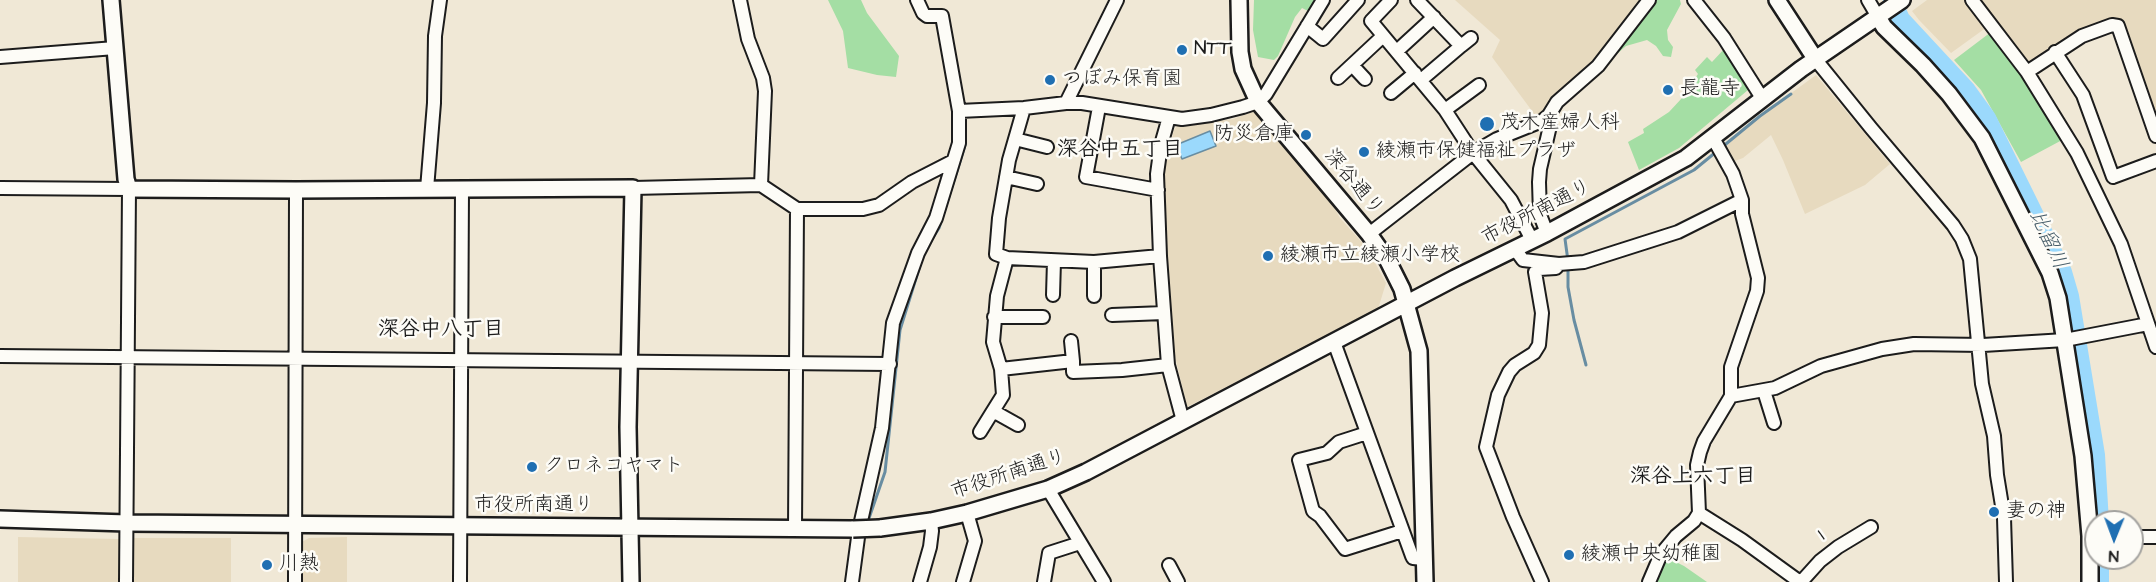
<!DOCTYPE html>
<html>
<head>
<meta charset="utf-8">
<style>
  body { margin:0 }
  #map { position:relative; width:2156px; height:582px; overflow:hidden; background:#f0e8d6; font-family:"Architects Daughter",sans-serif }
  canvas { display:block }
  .north { position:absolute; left:2084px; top:510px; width:60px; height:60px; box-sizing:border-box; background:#fdfcf7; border:2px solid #a3a29f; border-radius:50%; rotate:181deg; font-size:16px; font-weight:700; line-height:24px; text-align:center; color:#1c1c1c }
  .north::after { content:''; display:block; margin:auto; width:21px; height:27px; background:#1f6fb2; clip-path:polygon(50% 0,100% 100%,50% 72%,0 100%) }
</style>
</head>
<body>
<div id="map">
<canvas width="2156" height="582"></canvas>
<div class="north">N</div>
</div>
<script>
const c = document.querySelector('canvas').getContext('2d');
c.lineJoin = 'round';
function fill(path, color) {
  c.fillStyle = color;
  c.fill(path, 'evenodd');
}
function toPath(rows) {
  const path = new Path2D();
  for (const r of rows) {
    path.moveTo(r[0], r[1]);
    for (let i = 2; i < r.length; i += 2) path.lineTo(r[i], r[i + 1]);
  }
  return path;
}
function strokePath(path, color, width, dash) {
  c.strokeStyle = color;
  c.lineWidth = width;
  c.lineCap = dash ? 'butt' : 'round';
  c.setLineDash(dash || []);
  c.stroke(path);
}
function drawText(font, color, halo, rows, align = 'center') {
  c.font = font + ' "Architects Daughter","Klee One",sans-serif';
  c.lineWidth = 5;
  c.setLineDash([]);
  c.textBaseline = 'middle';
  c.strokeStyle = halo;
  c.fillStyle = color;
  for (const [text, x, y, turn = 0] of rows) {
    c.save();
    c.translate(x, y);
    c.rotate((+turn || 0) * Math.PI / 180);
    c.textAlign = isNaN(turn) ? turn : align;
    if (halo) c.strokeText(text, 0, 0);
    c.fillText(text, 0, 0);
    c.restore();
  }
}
fill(toPath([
  [1455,0,1645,0,1594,67,1538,119,1492,57,1500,40],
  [1927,0,2156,0,2156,136,2112,25,2027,72,1987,27,1951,53,1919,20,1912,11],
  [1816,75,1890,164,1865,185,1805,214,1783,160,1771,135,1743,158,1732,162,1723,148,1760,116],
  [1255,111,1331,202,1340,218,1367,248,1386,283,1378,309,1187,407,1173,348,1170,302,1166,296,1161,190,1166,159,1174,130,1177,126,1233,119],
  [18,537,119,539,119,582,18,582],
  [347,537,347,582,300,582,300,543,309,538],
  [132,538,231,538,231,582,132,582]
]), '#e7dabf');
fill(toPath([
  [828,0,861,0,867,13,899,56,896,77,877,75,848,68,843,31],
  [1254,0,1318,0,1310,12,1302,8,1295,17,1278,56,1274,60,1258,57,1253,30],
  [1657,0,1680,0,1681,4,1667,30,1668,40,1673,47,1671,57,1663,56,1656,46,1647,40,1626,46,1618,53,1618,49],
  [1991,32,2025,78,2064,139,2021,162,1981,90,1954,60],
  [1725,48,1746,81,1748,90,1679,148,1639,170,1628,142,1644,133,1643,129,1669,112,1695,84,1693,81,1698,74,1695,70,1707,57,1712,62],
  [1664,556,1684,566,1707,582,1653,582]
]), '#a4dea4');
const water = toPath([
  [1210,131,1216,146,1182,159,1176,145,1210,131]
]);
fill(water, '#9bd9fc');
strokePath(water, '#688da2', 1.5);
strokePath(toPath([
  [1721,148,1760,116,1791,94],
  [927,247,939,228,962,155,965,145,965,126],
  [1568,261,1565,239,1694,170,1716,152],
  [1568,267,1568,287,1574,320,1586,365],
  [867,524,885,472,900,330,922,259]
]), '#688da2', 3);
strokePath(toPath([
  [1892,0,1901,19,1966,89,1987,118,2063,272,2070,296,2096,455,2100,522],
  [2100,558,2100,582]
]), '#9bd9fc', 18);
const minor = toPath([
  [740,0,748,39,763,78,765,91,761,185],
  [1391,0,1371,21,1445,110,1473,153,1511,200,1532,240],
  [1417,0,1461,46,1421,80],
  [1694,0,1724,38,1762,98],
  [1868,0,1878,17],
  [1972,0,2027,72,2077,153,2121,244,2156,347],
  [1307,26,1323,39,1358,0],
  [1461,46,1471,38],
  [1397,51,1434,17],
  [2055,52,2083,95,2113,177,2156,161],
  [0,57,115,48],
  [1816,60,1871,128,1953,225,1962,239,1970,259,1982,384,1994,436,1997,475,2004,518,2006,582],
  [1352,65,1365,79],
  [2027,72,2082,36,2112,25,2118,26,2156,136],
  [1338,78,1383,36],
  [1391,93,1415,73],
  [1066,103,1117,0],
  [1099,107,1086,177,1158,190],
  [1024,108,1009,160,999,218,996,254,1007,258,1094,262,1160,256],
  [1445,110,1479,85],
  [959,111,1024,108,1066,103,1082,103,1182,119,1211,115,1243,107,1258,102,1266,94,1323,0],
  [1169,117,1161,145,1157,174,1160,256,1168,365,1183,421],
  [1015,139,1047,147],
  [1006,177,1037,184],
  [0,188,129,189,126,582],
  [633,188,761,185,797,209,863,209,879,205,912,182,953,161],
  [427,189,434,103,435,36,440,0],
  [1547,233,1540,215,1539,182,1540,169,1550,126,1549,115],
  [1369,234,1473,153,1497,139,1542,121,1549,115,1557,102,1598,66,1649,0],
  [1515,249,1523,260,1559,264,1584,262,1678,232,1742,200],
  [1007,258,997,296,993,342,1001,369,1003,395,993,411,1018,425],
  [1053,295,1054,261],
  [1094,296,1094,262],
  [1112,315,1164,313],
  [994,317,1043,317],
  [1071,341,1073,361],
  [1334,342,1412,556,1413,558,1424,559],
  [0,356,890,364],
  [1001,369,1073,361,1073,372,1122,370,1168,365],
  [1764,391,1774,423],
  [1731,396,1775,388,1821,366,1882,349,1914,344,1983,345,2065,340,2148,324],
  [980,432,993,411],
  [1367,433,1339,442,1327,453,1299,460,1313,511,1320,516,1345,549,1402,531],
  [1048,489,1104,582],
  [1699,513,1742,540,1800,582],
  [795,529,797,209],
  [2132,537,2156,537],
  [1169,565,1178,582],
  [295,582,296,190],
  [460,582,462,189],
  [852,582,859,530,882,428,893,323,918,253,936,218,959,143,959,111,942,16,927,16,923,13,917,0],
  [920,582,930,547,932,531,931,521],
  [963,582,975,541,967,513],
  [1044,582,1049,553,1080,543],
  [1542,582,1513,517,1486,447,1498,395,1509,372,1515,365,1534,353,1539,345,1542,313,1535,272,1539,269,1556,268,1559,264],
  [1649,582,1661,554,1676,536,1694,521,1699,513,1697,465,1700,452,1704,441,1731,396,1731,367,1757,291,1758,278,1742,214,1742,200,1733,174,1713,138],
  [1801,582,1820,561,1838,547,1871,527]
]);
const tertiary = toPath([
  [111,0,126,179,129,189,296,190,633,188,628,427,631,582],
  [1239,0,1240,52,1243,69,1258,102,1369,234,1388,261,1402,289,1419,351,1425,582],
  [1777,0,1816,60],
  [1878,17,1884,27,1923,65,1949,94,1982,138,2050,273,2058,298,2083,456,2090,536,2090,582],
  [0,519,127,523,853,529],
  [880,528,931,521,967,513,1048,489,1086,472,1455,278,1547,233,1686,158,1801,69,1902,0]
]);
strokePath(minor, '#1c1c1c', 16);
strokePath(tertiary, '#1c1c1c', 20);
strokePath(minor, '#fdfcf7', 12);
strokePath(tertiary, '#fdfcf7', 15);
const tertiaryBridge = toPath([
  [853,529,880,528]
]);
strokePath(tertiaryBridge, '#1c1c1c', 20, []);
strokePath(tertiaryBridge, '#fdfcf7', 15);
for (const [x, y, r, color] of [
  [1182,50,6,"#1f6fb2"],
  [1050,80,6,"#1f6fb2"],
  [1668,90,6,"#1f6fb2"],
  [1487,124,8,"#1f6fb2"],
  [1306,135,6,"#1f6fb2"],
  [1364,152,6,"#1f6fb2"],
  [1268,256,6,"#1f6fb2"],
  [532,467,6,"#1f6fb2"],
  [1994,512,6,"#1f6fb2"],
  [1569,555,6,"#1f6fb2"],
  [267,565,6,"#1f6fb2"]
]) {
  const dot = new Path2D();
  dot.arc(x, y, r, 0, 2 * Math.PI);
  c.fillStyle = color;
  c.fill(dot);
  strokePath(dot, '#fdfcf7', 2);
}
drawText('20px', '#1c1c1c', '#fdfcf7', [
  ["NTT",1194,50],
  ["つぼみ保育園",1062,80],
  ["長龍寺",1680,90],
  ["茂木産婦人科",1500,124],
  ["防災倉庫",1294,135,"right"],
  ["綾瀬市保健福祉プラザ",1376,152],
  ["綾瀬市立綾瀬小学校",1280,256],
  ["クロネコヤマト",544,467],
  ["妻の神",2006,512],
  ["綾瀬中央幼稚園",1581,555],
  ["川熱",279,565]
], 'left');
drawText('20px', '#1c1c1c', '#fdfcf7', [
  ["深谷通り",1353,183,50],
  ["市役所南通り",1537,213,-27],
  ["市役所南通り",1009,475,-18],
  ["市役所南通り",534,506],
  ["1",1822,536,-37]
]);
drawText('bold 21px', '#1c1c1c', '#fdfcf7', [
  ["深谷中五丁目",1120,151],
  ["深谷中八丁目",441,331],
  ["深谷上六丁目",1693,478]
]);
drawText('italic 21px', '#485e6a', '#fdfcf7', [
  ["比留川",2047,240,65]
]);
</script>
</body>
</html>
